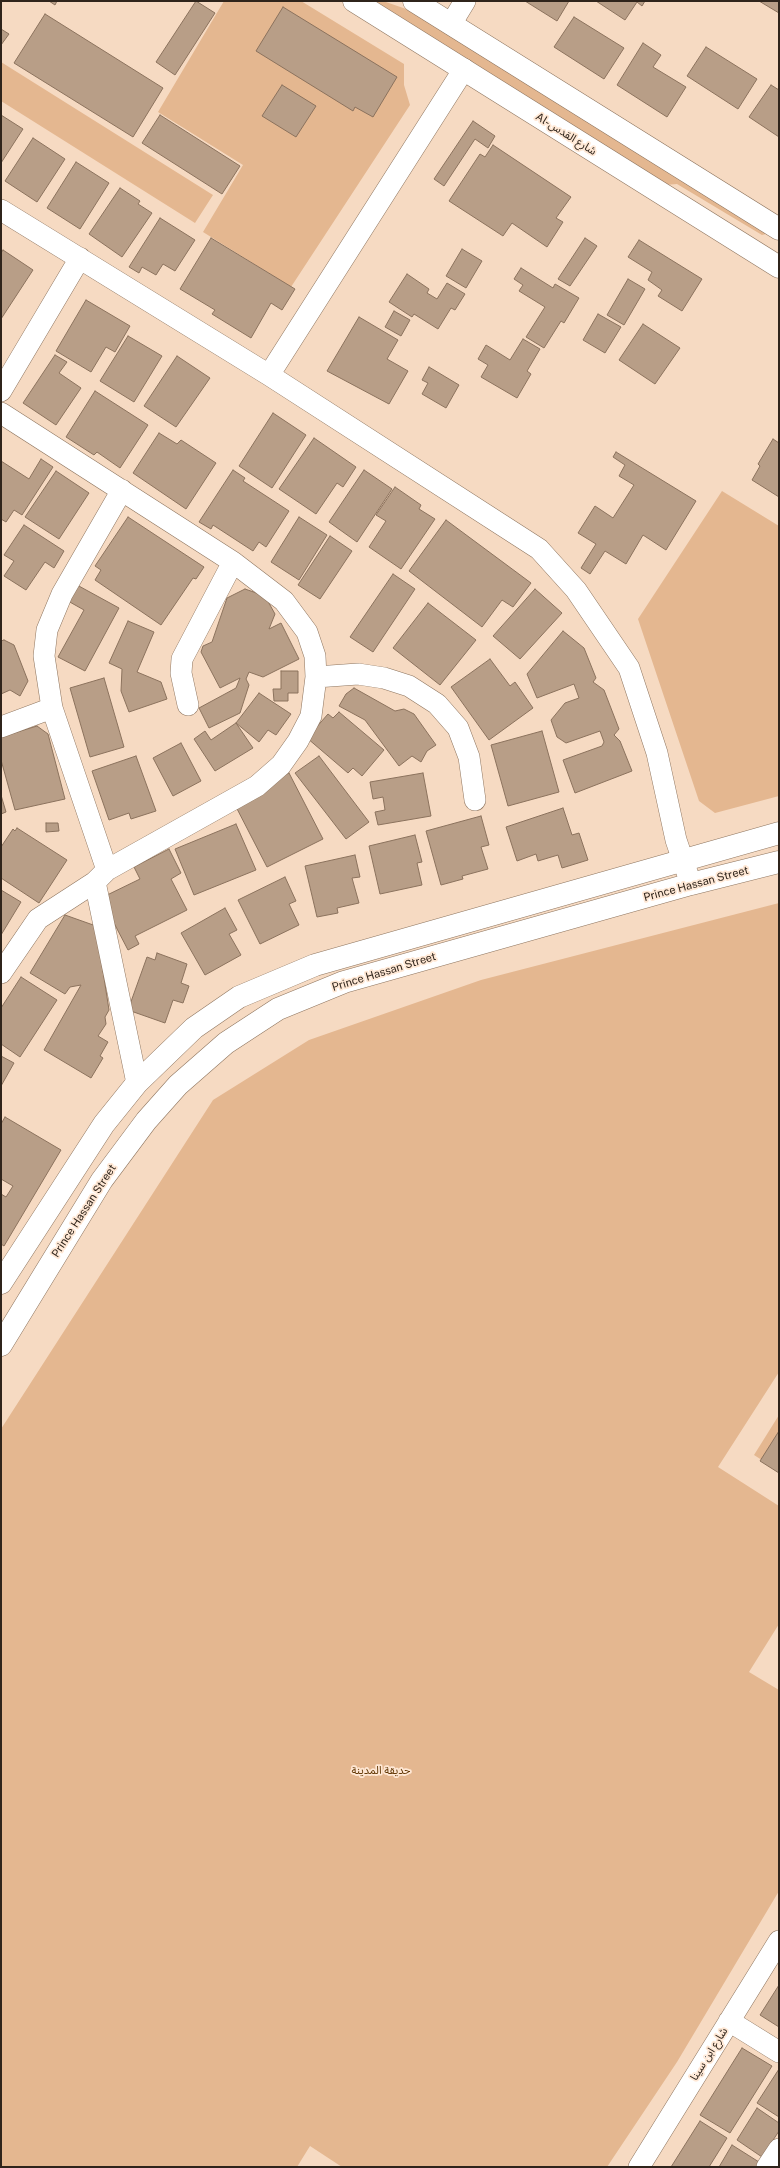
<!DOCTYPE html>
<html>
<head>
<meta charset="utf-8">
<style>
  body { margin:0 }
  #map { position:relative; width:780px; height:2168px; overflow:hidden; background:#f6dac2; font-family:"Public Sans",sans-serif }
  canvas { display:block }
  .frame { position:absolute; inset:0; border:2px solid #2f241b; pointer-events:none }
</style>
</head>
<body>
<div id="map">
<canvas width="780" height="2168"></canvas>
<div class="frame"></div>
</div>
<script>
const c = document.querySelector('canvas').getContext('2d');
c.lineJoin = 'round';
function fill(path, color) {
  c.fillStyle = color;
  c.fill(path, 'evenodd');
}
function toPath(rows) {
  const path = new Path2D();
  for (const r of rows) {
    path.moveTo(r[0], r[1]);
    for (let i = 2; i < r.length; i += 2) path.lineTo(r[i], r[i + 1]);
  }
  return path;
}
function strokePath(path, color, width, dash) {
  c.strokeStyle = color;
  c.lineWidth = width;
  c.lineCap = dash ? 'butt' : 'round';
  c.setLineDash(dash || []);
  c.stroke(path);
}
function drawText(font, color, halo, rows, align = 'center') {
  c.font = font + ' "Public Sans","Noto Sans Arabic",sans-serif';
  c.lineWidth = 3.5;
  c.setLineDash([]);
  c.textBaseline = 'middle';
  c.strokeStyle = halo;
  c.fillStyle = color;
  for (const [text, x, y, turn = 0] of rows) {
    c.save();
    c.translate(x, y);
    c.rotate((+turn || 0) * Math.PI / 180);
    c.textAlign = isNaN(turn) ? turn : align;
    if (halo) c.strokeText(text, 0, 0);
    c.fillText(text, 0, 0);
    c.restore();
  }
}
fill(toPath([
  [224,1,301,1,404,64,404,85,410,105,291,287,203,232,243,165,158,112],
  [374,1,383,1,409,10,763,229,766,234,762,235,677,184,665,185],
  [1,62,213,195,195,223,1,101],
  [722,491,779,526,779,796,715,813,699,801,638,619],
  [779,903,779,1372,718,1467,779,1506,779,1624,749,1672,779,1690,779,1891,677,2062,607,2167,342,2167,310,2146,297,2167,1,2167,1,1429,213,1100,309,1040,481,980],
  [779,1415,779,1471,754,1455]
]), '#e4b790');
const building = toPath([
  [49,1,57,1,55,5,49,1],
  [196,1,215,13,175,75,156,62,196,1],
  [525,1,569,1,557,21,525,1],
  [596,1,645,1,642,6,637,2,625,20,596,1],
  [759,1,779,1,779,13,759,1],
  [283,7,397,77,373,117,355,107,353,111,256,51,283,7],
  [45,14,163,88,133,137,14,63,45,14],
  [574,17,624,48,604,79,554,47,574,17],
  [1,29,9,34,1,45,1,29],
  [643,43,661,55,653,67,686,87,667,117,617,85,643,43],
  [706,47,757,79,738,109,687,76,706,47],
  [282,85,316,106,296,137,262,116,282,85],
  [771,85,779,90,779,137,749,117,771,85],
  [1,115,23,129,1,163,1,115],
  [160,115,240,166,222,194,142,143,160,115],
  [473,121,495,136,488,148,475,139,444,186,434,179,473,121],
  [33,138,65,159,37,202,5,181,33,138],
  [493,145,571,197,556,218,563,222,547,247,512,223,503,236,449,201,480,154,485,157,493,145],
  [76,162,109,183,80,229,47,208,76,162],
  [120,188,140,201,138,204,152,213,122,257,89,234,120,188],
  [160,218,195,240,175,271,163,264,156,275,142,267,139,273,129,267,160,218],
  [211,238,295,289,282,310,271,303,251,338,212,314,215,310,180,289,211,238],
  [585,238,597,246,570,286,558,279,585,238],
  [639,240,702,279,682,311,658,296,662,290,648,280,652,272,628,257,639,240],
  [462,249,482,261,466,288,446,276,462,249],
  [3,250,33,270,1,319,1,253,3,250],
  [521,268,553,288,555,284,579,298,564,323,561,321,544,348,526,337,545,307,519,291,523,285,514,279,521,268],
  [407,274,429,289,427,293,437,299,447,283,465,294,455,310,451,308,438,329,414,314,412,317,389,302,407,274],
  [628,279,645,289,624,325,607,315,628,279],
  [86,300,130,326,115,352,106,347,91,372,56,351,86,300],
  [394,311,410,320,401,336,385,327,394,311],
  [598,314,621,327,605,353,583,340,598,314],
  [359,317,398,340,387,359,408,371,389,404,327,371,359,317],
  [643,324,680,348,655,384,619,360,643,324],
  [128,336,162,356,134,402,100,381,128,336],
  [523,339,540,349,527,371,531,374,517,398,481,377,488,365,478,359,486,345,510,360,523,339],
  [55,355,67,362,59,373,81,388,56,425,23,403,55,355],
  [177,356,210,378,176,427,144,406,177,356],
  [429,367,459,385,446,408,422,394,428,383,422,380,429,367],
  [95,391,148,425,120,468,97,452,94,455,66,437,95,391],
  [273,413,306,435,272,488,239,466,273,413],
  [159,433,177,444,181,440,216,463,186,509,133,473,159,433],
  [314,438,356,467,343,487,337,483,316,514,279,489,314,438],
  [773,439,779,443,779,497,752,480,760,466,758,464,773,439],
  [616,452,696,501,666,550,643,535,626,564,605,551,590,574,581,568,596,544,578,533,595,506,613,518,634,485,619,476,625,465,613,457,616,452],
  [41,459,53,467,22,515,14,510,6,522,1,519,1,461,29,479,41,459],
  [233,470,245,478,243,481,289,511,266,547,259,542,253,551,213,525,211,529,199,522,233,470],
  [364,470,392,489,357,542,329,522,364,470],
  [56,471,89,493,59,539,25,517,56,471],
  [395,487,421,505,419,509,435,519,401,569,369,547,386,521,376,515,395,487],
  [128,517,204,567,196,579,193,578,161,625,95,580,101,570,95,566,128,517],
  [299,517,327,535,299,580,271,562,299,517],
  [446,520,531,583,513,607,502,600,482,627,409,571,446,520],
  [24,525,64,551,54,568,45,562,26,590,4,576,14,561,4,555,24,525],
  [330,536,352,551,320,599,298,585,330,536],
  [393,574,415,589,373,652,350,637,393,574],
  [77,585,119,608,85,671,58,657,84,610,68,601,77,585],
  [245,589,265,596,275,614,269,629,281,623,299,659,263,677,249,672,246,679,249,685,240,713,209,728,199,708,236,688,240,678,220,688,201,652,203,646,212,642,227,598,245,589],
  [535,589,562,613,520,659,493,636,535,589],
  [428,603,476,640,440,685,393,648,428,603],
  [128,621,154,632,137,672,161,682,167,699,129,712,121,691,122,669,109,663,128,621],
  [563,631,584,648,596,678,593,682,604,690,619,729,614,735,620,741,632,771,575,793,563,760,602,746,604,742,600,731,566,743,557,737,551,720,565,703,579,698,574,684,537,698,527,674,563,631],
  [4,640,14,645,28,681,20,696,10,690,1,694,1,641,4,640],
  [490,659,510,686,515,682,533,708,489,740,451,687,490,659],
  [281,671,298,671,298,693,288,693,288,701,274,701,273,689,281,689,281,671],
  [104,678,124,747,90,757,70,688,104,678],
  [354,688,395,711,404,709,414,714,436,745,427,751,421,762,412,756,399,766,365,720,339,706,346,694,354,688],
  [259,693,291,714,276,735,268,730,259,742,236,723,259,693],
  [339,712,384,750,362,776,353,768,348,773,307,738,328,714,333,718,339,712],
  [236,723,253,748,215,771,194,739,205,731,211,740,236,723],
  [37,726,48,734,65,799,15,810,1,760,1,737,37,726],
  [542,731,559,792,508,806,491,745,542,731],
  [181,743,201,781,173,796,153,758,181,743],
  [136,756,156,811,131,819,129,813,109,820,92,771,136,756],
  [319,756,369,822,346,839,295,773,319,756],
  [289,773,323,839,267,867,233,801,289,773],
  [423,773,431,816,378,825,375,812,385,810,383,797,373,799,370,782,423,773],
  [1,795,6,812,1,814,1,795],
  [563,808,572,835,579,833,588,860,562,868,558,855,538,861,536,854,517,861,506,827,563,808],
  [481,816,489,845,481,847,488,869,462,876,463,879,441,885,426,831,481,816],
  [46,823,58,823,59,831,46,832,46,823],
  [236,824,256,870,194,895,175,849,236,824],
  [17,828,67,860,39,903,1,878,1,847,13,829,15,831,17,828],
  [415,835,422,862,417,863,422,885,380,894,369,846,415,835],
  [169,849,181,873,171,879,187,910,135,936,139,944,128,950,101,898,140,879,134,867,169,849],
  [355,855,360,877,352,878,359,903,337,908,338,913,317,917,305,866,355,855],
  [285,877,296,901,289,904,299,925,260,944,238,900,285,877],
  [1,890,21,902,1,935,1,890],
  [225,908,237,930,229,934,241,955,205,975,181,933,225,908],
  [65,915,96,926,109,1010,105,1017,106,1024,98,1036,108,1042,100,1056,103,1058,91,1078,44,1050,81,985,70,987,65,994,30,973,65,915],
  [157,953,187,964,181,983,189,986,183,1003,173,1000,165,1023,128,1010,147,957,155,960,157,953],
  [21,977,57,1000,20,1057,1,1044,1,1008,21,977],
  [1,1056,14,1063,1,1086,1,1056],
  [5,1117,61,1150,4,1246,1,1244,1,1194,6,1197,13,1186,1,1179,1,1124,5,1117],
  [779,1431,779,1473,760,1461,779,1431],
  [779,1985,779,2027,760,2015,779,1985],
  [742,2048,772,2066,730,2133,700,2115,742,2048],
  [779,2069,779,2117,757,2103,779,2069],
  [757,2108,779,2123,779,2131,762,2157,737,2140,757,2108],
  [700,2121,727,2138,709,2167,671,2167,700,2121],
  [732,2145,759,2162,756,2167,719,2167,732,2145]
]);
fill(building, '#b89e87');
strokePath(building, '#8b725d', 1);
const minor = toPath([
  [451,24,465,1],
  [1,210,269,375,539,549,576,590,629,668,657,753,676,840,691,884],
  [269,375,464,69],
  [1,391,80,258],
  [1,413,233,562,284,601,307,632,315,656,316,677,311,716,298,741,281,765,257,786,107,870,95,882,38,919,1,973],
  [316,677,358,674,384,678,409,686,437,704,458,728,469,757,475,800],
  [188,705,181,673,182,659,233,562],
  [1,727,52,708],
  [107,870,52,708,44,656,47,630,62,594,122,490],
  [95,882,137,1083],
  [729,2021,779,2052],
  [639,2167,779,1941],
  [767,2167,779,2149]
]);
const major = toPath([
  [354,1,779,267],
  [414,1,779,229],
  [1,1283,104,1124,137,1083,194,1028,239,997,315,965,779,833],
  [1,1345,102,1180,146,1121,178,1085,226,1043,278,1009,344,982,691,884,779,862]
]);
strokePath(minor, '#8e755f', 22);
strokePath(major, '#8e755f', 23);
strokePath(minor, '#fff', 21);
strokePath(major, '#fff', 22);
drawText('11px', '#2f241b', '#ffe8d5', [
  ["Al-شارع القدس",566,134,32],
  ["Prince Hassan Street",696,884,-15],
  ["Prince Hassan Street",384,972,-17],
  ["Prince Hassan Street",84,1211,-57],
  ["شارع ابن سينا",709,2054,-58]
]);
drawText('11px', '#633805', '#ffe8d5', [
  ["حديقة المدينة",381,1771]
]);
</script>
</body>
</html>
